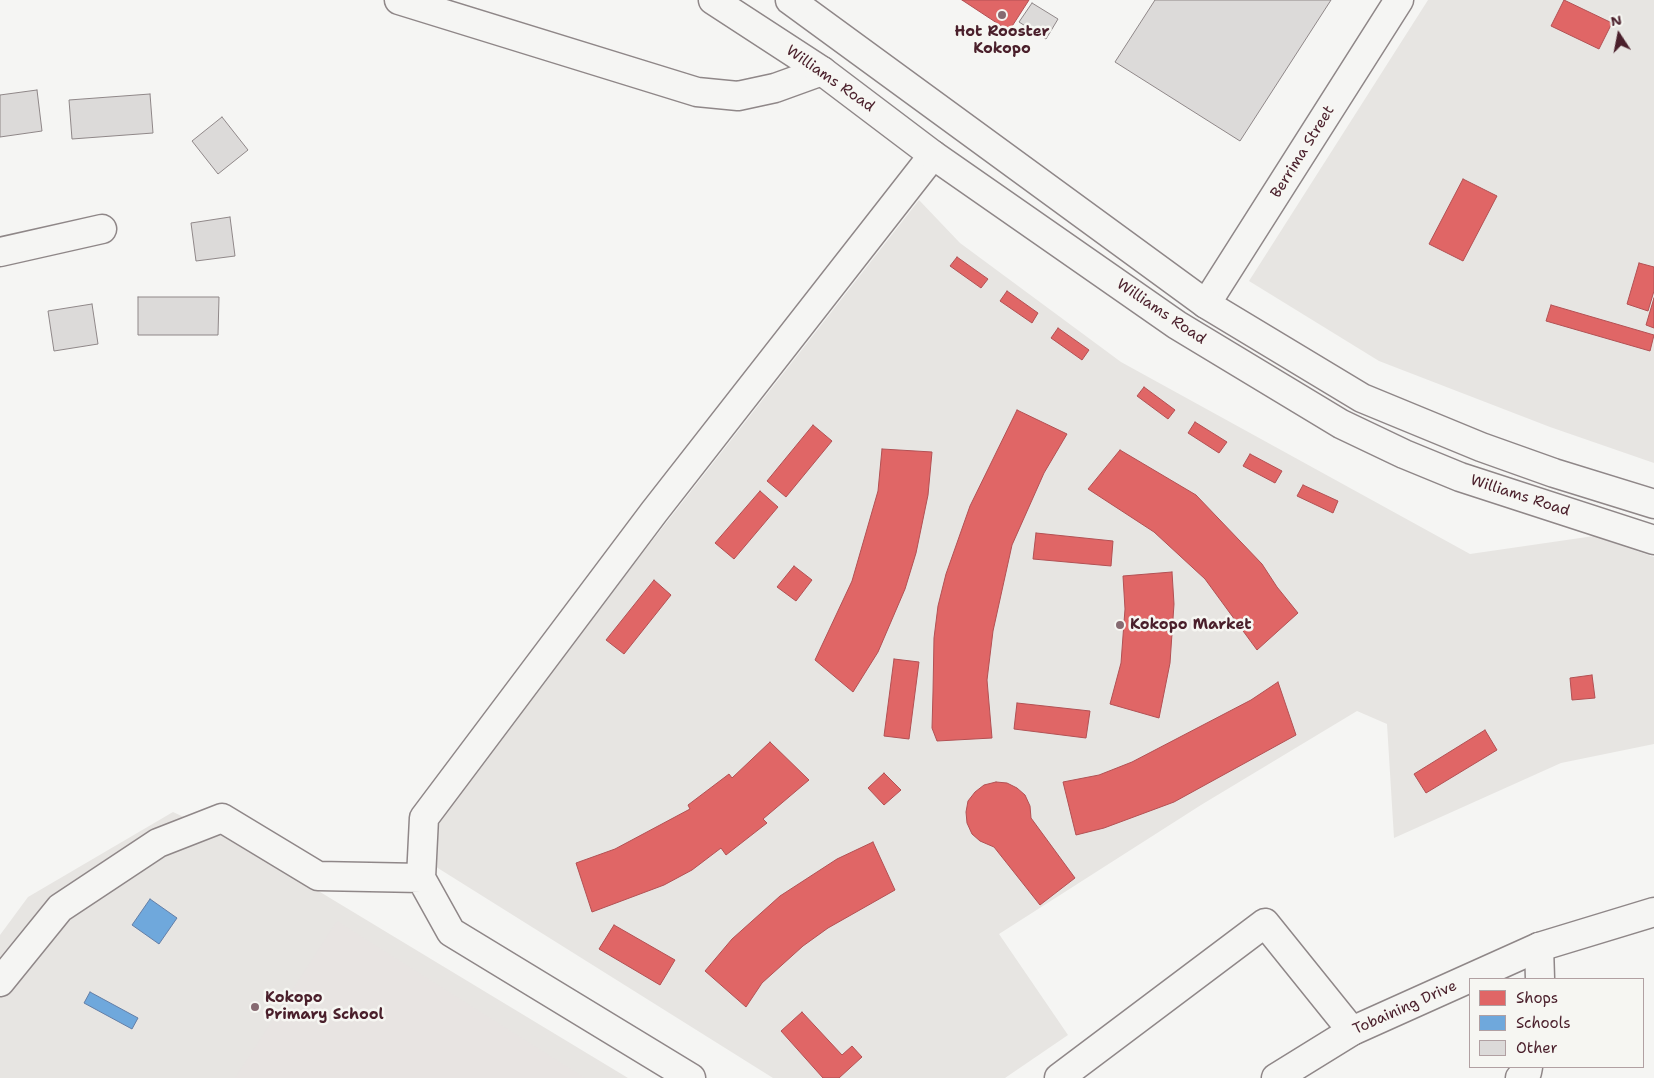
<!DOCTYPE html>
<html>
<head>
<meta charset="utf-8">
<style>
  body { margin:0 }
  #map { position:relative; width:1654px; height:1078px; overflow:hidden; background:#f5f5f3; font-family:"Shantell Sans",sans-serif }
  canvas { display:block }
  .legend { position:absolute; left:1469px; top:978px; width:175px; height:90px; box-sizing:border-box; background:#f6f6f2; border:1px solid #b1a0a2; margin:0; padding:6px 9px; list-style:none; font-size:15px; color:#4a1f2b }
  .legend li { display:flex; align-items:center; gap:10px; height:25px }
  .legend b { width:25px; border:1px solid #b1a0a2 }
  .north { position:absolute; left:1594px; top:10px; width:50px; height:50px; -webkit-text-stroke:4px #f6f6f2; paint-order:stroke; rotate:349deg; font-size:14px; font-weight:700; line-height:20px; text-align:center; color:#4a1f2b }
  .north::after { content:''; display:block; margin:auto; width:18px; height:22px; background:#4a1f2b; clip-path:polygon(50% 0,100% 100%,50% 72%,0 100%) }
</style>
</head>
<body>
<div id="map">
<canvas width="1654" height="1078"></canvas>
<ul class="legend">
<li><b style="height:14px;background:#e06666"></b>Shops</li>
<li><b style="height:14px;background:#6fa8dc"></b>Schools</li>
<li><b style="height:14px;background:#dcdad9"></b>Other</li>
</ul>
<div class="north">N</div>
</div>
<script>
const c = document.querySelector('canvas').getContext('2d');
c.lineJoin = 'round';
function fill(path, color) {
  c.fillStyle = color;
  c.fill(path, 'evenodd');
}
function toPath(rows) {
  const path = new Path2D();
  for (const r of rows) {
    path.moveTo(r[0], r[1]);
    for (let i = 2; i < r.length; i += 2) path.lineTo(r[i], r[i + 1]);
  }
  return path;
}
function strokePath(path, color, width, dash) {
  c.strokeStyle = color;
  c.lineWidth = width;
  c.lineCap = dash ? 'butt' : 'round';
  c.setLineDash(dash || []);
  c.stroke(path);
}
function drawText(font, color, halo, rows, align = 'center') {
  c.font = font + ' "Shantell Sans",sans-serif';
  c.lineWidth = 5;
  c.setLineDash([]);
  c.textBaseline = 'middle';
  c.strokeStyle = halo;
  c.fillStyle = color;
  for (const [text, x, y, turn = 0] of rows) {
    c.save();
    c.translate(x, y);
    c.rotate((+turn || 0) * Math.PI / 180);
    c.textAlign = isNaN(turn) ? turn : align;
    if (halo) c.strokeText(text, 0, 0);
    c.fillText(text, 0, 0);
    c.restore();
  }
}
fill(toPath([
  [1428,0,1654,0,1654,463,1550,427,1379,361,1249,281],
  [919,200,960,243,1121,362,1470,554,1594,536,1654,557,1654,744,1561,763,1394,838,1387,724,1357,711,1201,805,999,934,1068,1035,1005,1078,773,1078,433,865,440,820,533,693],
  [173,812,234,840,628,1078,0,1078,0,935,28,897]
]), '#e7e5e2');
fill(toPath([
  [337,921,585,1078,235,1078]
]), '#e8e4e2');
const shops = toPath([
  [962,0,1029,0,1009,31,962,0],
  [1564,0,1612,23,1599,49,1551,26,1564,0],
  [1463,179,1497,196,1463,261,1429,244,1463,179],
  [957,257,988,279,981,288,950,266,957,257],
  [1639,263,1654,267,1654,291,1648,311,1627,304,1639,263],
  [1007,291,1038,313,1032,323,1000,301,1007,291],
  [1654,298,1654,328,1646,325,1654,298],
  [1551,305,1654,335,1650,351,1546,321,1551,305],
  [1058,328,1089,350,1082,360,1051,338,1058,328],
  [1144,387,1175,410,1168,419,1137,396,1144,387],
  [1017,410,1067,434,1044,473,1012,545,993,631,987,680,992,738,937,741,932,728,933,692,934,638,938,606,946,574,970,506,1017,410],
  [1195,422,1227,442,1219,453,1188,433,1195,422],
  [813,425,832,441,786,497,767,481,813,425],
  [882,449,932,452,928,495,916,553,905,589,878,652,853,692,815,660,852,581,878,491,882,449],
  [1120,450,1196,495,1262,564,1277,587,1298,613,1257,650,1205,579,1154,532,1088,489,1120,450],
  [1250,454,1282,471,1275,483,1243,466,1250,454],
  [1303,485,1338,501,1333,513,1297,496,1303,485],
  [760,491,778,507,734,559,715,543,760,491],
  [1036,533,1113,541,1111,566,1033,559,1036,533],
  [794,566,812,580,796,601,777,587,794,566],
  [1172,572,1174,604,1170,663,1159,718,1110,704,1121,663,1125,609,1123,576,1172,572],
  [654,580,671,595,624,654,606,640,654,580],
  [894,659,919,662,909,739,884,736,894,659],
  [1592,675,1595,698,1572,700,1570,678,1592,675],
  [1278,682,1296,735,1174,802,1104,828,1076,835,1063,782,1099,775,1132,762,1251,700,1278,682],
  [1017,703,1090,711,1086,738,1014,729,1017,703],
  [1485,730,1497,750,1426,793,1414,774,1485,730],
  [770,742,809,780,763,819,767,823,726,855,721,848,692,870,664,885,592,912,576,863,615,849,690,809,688,805,729,774,732,778,770,742],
  [884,773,901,790,884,805,868,788,884,773],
  [996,782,1007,783,1017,788,1025,795,1030,806,1031,818,1075,878,1040,905,994,847,980,841,972,834,967,823,966,812,968,801,975,792,984,785,996,782],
  [873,842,895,890,828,928,803,946,762,983,746,1007,705,971,732,939,780,896,837,859,873,842],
  [614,925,675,960,660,985,599,949,614,925],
  [802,1012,842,1055,852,1046,862,1057,839,1078,823,1078,781,1031,802,1012]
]);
fill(shops, '#e06666');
strokePath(shops, '#b35154', 1);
const schools = toPath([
  [150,899,177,918,159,944,132,925,150,899],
  [90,992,138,1018,132,1029,84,1003,90,992]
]);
fill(schools, '#6fa8dc');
strokePath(schools, '#647fa7', 1);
const building = toPath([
  [1155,0,1331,0,1240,141,1115,62,1155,0],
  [1032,3,1058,19,1046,39,1019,22,1032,3],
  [37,90,42,131,0,137,0,95,37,90],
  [150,94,153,133,72,139,69,100,150,94],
  [222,117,248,150,218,174,192,141,222,117],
  [230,217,235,256,196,261,191,223,230,217],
  [138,297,219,297,218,335,138,335,138,297],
  [92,304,98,344,54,351,48,311,92,304]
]);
fill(building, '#dcdad9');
strokePath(building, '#8f8788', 1);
const street = toPath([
  [399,0,697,92,738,96,775,88,822,71],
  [0,252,102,229],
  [1206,304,1399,0],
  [1539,947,1540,979],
  [0,982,60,908,158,843,222,818,318,876,421,878],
  [691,1078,451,932,421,878,424,818,654,512,933,155],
  [1059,1078,1265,923,1352,1031],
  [1520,1078,1527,1072,1528,1067]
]);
const secondary = toPath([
  [1276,1078,1352,1031,1539,947,1654,912]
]);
const primary = toPath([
  [713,0,822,71,933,155,1177,325,1341,424,1404,454,1460,477,1654,540],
  [790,0,1206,304,1362,398,1481,447,1554,473,1654,504]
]);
strokePath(street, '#8f8788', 31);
strokePath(secondary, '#8f8788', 31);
strokePath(primary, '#8f8788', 31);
strokePath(street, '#f5f5f3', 28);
strokePath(secondary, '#f5f5f3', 28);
strokePath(primary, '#f5f5f3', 28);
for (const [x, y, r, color] of [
  [1002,15,5,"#866a71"],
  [1120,625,5,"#866a71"],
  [255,1007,5,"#866a71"]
]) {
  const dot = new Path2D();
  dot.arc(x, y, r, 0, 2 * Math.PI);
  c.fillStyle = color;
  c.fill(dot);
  strokePath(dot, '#f6f6f2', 2);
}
drawText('bold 15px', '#4a1f2b', '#f6f6f2', [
  ["Hot Rooster",1002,32,"center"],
  ["Kokopo",1002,49,"center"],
  ["Kokopo Market",1130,625],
  ["Kokopo",265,998],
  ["Primary School",265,1015]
], 'left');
drawText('15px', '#4a1f2b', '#f6f6f2', [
  ["Williams Road",830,79,35],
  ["Berrima Street",1303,152,-58],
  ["Williams Road",1161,312,34],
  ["Williams Road",1520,496,18],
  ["Tobaining Drive",1405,1008,-24]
]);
</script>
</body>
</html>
